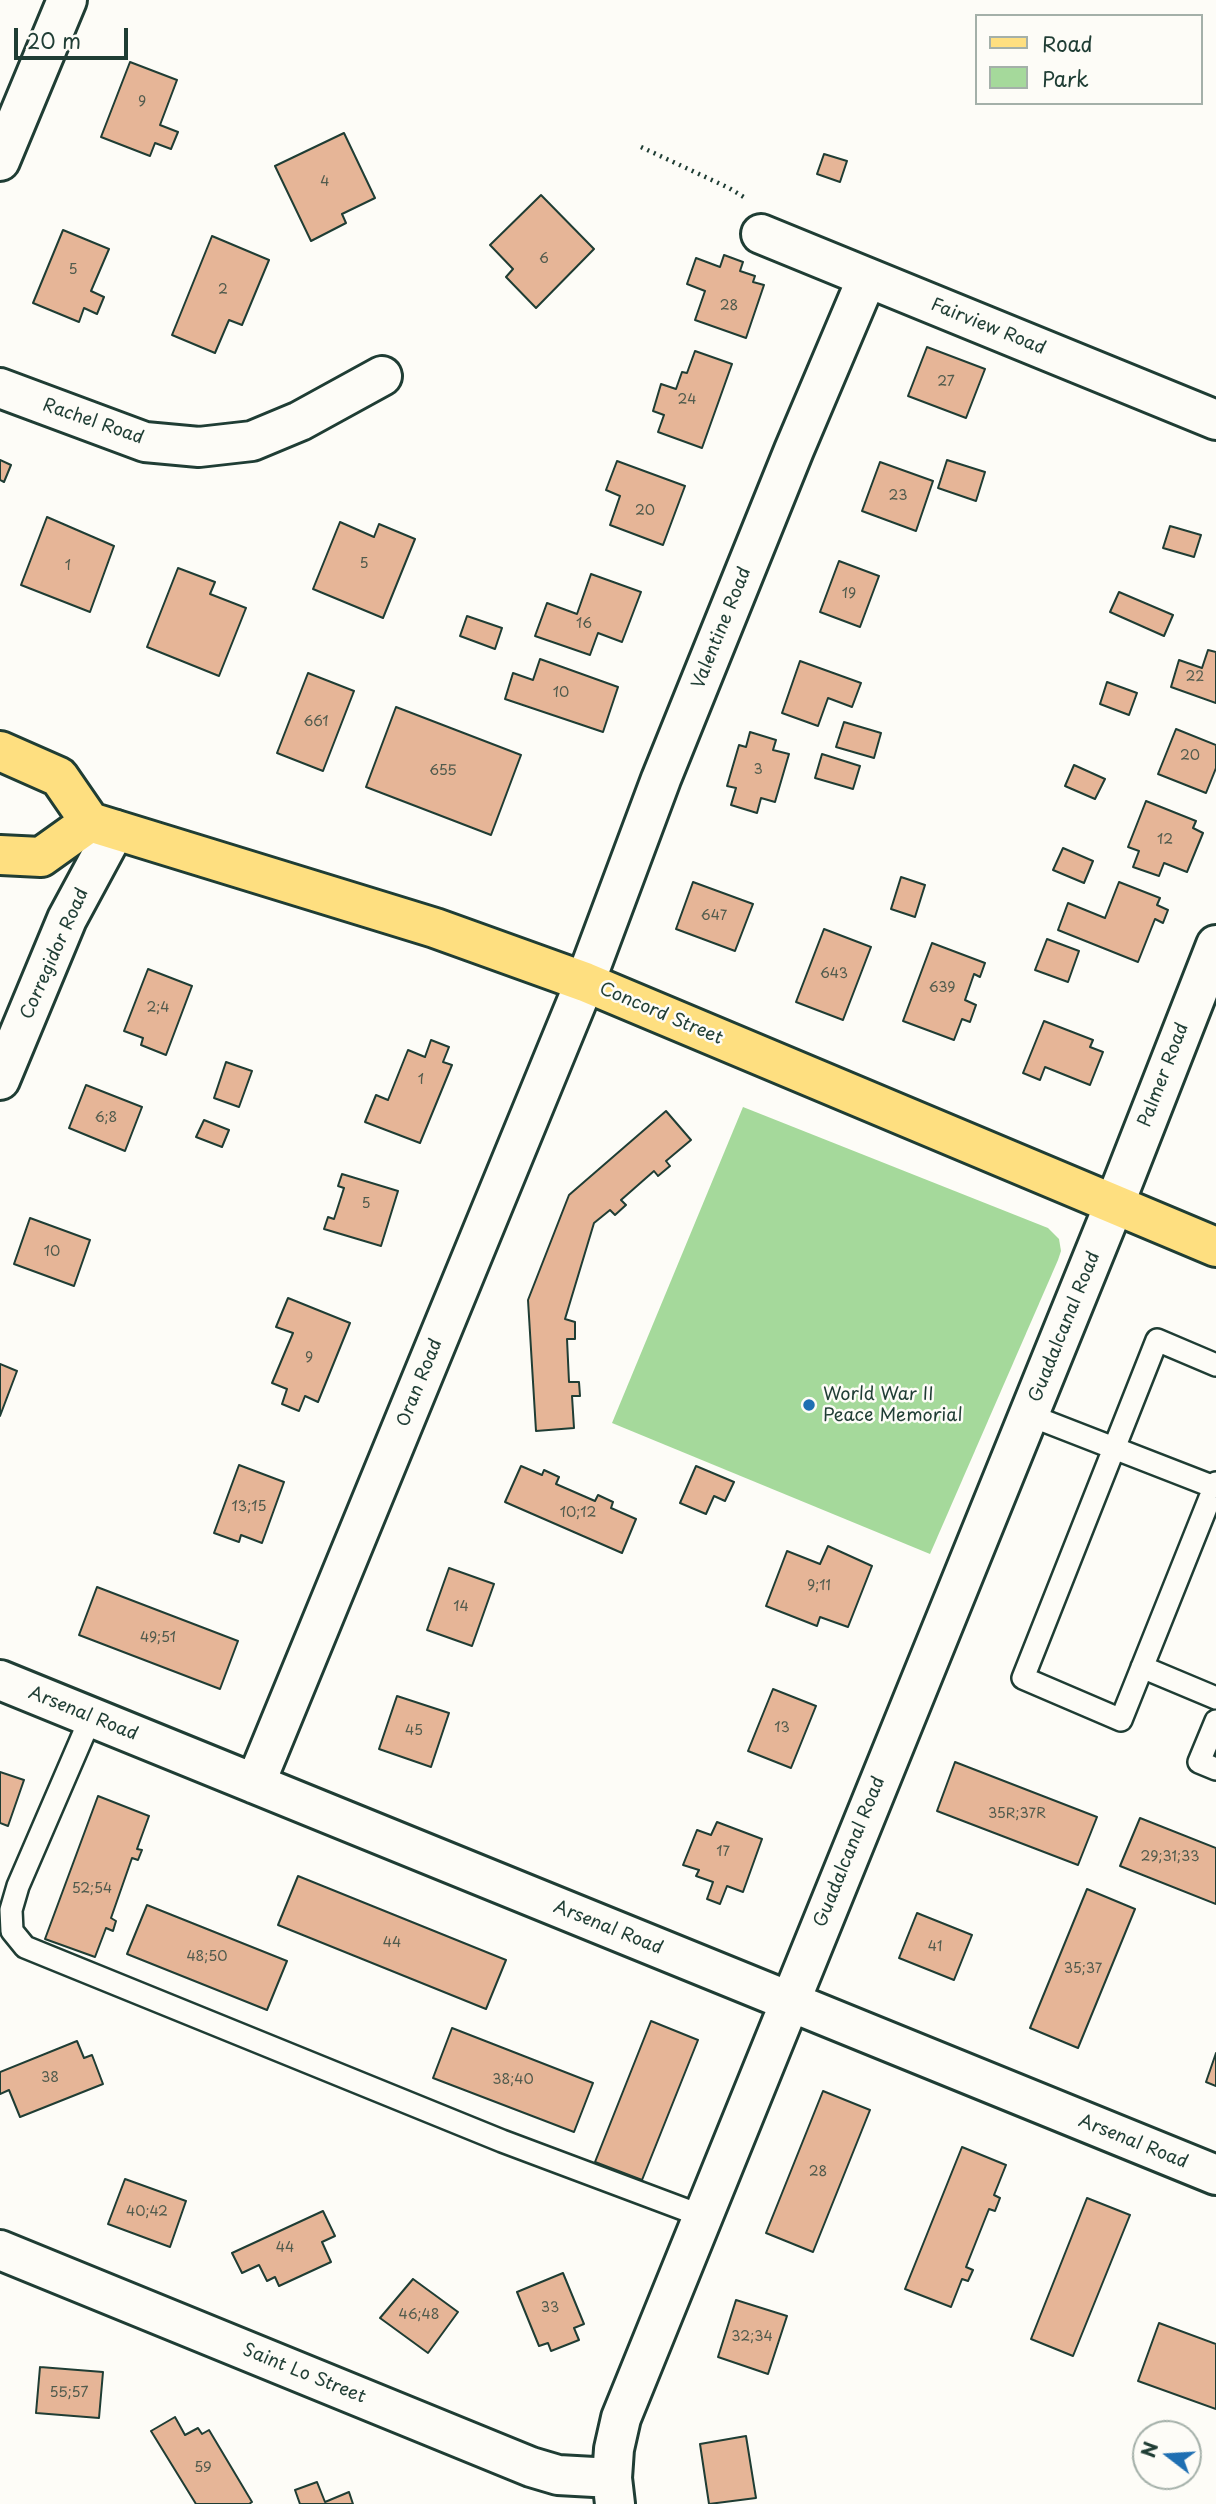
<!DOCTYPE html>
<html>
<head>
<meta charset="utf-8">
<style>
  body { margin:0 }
  #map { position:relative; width:1216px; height:2504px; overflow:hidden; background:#fdfcf7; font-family:"Playpen Sans",sans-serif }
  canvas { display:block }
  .legend { position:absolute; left:975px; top:14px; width:228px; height:91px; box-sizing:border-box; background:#fdfcf7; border:2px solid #a4b0a9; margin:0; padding:9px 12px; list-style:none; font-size:21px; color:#1f3d34 }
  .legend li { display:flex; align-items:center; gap:14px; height:35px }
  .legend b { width:35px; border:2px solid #a4b0a9 }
  .north { position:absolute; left:1132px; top:2420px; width:70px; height:70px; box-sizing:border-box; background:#fdfcf7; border:2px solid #a4b0a9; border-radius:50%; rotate:287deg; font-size:19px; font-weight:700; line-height:28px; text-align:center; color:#1f3d34 }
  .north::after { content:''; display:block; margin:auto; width:24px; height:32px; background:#1f6fb2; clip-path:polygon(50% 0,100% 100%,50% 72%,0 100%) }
  .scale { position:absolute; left:14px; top:28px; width:114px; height:32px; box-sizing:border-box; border:4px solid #1f3d34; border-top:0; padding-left:9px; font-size:21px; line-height:24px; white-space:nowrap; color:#1f3d34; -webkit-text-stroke:5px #fdfcf7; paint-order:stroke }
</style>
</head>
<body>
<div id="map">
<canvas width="1216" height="2504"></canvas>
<ul class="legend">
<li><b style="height:9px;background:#fedf80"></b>Road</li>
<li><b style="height:19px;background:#a5d99b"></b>Park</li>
</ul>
<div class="north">N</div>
<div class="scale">20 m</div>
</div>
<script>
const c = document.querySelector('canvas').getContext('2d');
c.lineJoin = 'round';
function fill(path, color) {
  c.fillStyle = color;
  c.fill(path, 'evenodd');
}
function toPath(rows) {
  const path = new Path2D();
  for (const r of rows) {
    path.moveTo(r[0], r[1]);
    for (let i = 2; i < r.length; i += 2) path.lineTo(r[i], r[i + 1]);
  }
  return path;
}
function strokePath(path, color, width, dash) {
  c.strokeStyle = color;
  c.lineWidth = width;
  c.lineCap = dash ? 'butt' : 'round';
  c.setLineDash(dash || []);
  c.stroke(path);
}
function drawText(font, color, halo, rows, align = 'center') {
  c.font = font + ' "Playpen Sans",sans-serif';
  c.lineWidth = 5;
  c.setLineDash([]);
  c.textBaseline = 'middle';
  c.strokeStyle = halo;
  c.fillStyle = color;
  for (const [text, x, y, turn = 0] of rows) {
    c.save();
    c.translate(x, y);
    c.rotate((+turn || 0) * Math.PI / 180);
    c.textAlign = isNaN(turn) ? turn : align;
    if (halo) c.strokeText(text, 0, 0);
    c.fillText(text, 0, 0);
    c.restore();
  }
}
fill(toPath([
  [743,1107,1048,1228,1059,1239,1061,1251,1058,1260,930,1554,612,1423]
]), '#a5d99b');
const building = toPath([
  [130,62,177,80,160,125,178,132,171,149,155,143,150,156,101,137,130,62],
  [344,133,375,198,342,214,346,223,311,241,275,166,344,133],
  [824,154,847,161,840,182,817,174,824,154],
  [541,195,594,249,536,308,506,277,513,269,490,245,541,195],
  [63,230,109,249,91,291,104,297,97,314,84,308,79,322,33,303,63,230],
  [212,236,269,260,242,325,229,320,215,353,172,335,212,236],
  [724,255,743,262,740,271,755,276,753,282,764,285,746,338,695,320,705,291,687,284,696,258,720,267,724,255],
  [927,347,985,369,966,418,908,396,927,347],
  [695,351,732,364,702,448,658,432,664,415,653,411,661,384,676,389,682,372,687,373,695,351],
  [0,460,11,465,4,482,0,480,0,460],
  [947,460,985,472,976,501,938,488,947,460],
  [617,461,685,486,663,545,610,525,620,496,606,490,617,461],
  [880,462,933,481,916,531,862,511,880,462],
  [47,517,114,546,90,612,21,585,47,517],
  [340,522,374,537,379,524,415,539,383,618,313,589,340,522],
  [1170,526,1201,535,1194,557,1163,548,1170,526],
  [839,561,879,576,860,627,820,612,839,561],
  [178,568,215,582,210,594,246,608,219,676,147,647,178,568],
  [591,574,641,592,622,642,598,633,590,655,535,636,547,603,577,614,591,574],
  [1119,592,1173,615,1164,636,1110,612,1119,592],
  [467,616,502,628,495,649,460,636,467,616],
  [1208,650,1216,652,1216,703,1171,687,1179,660,1202,668,1208,650],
  [540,659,618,687,603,732,505,699,513,673,533,680,540,659],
  [800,661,861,683,852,707,828,698,818,726,782,713,800,661],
  [308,673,354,691,323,771,277,753,308,673],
  [1107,682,1137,693,1129,715,1100,704,1107,682],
  [396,707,521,755,491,835,366,787,396,707],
  [844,722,881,733,874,758,836,747,844,722],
  [1176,729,1216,745,1216,768,1206,793,1158,774,1176,729],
  [750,732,776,740,773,750,789,754,775,802,761,798,757,813,731,805,736,788,727,786,739,745,746,747,750,732],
  [822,754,860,766,853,789,815,778,822,754],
  [1074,765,1105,779,1095,799,1065,786,1074,765],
  [1146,801,1196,821,1193,828,1203,833,1187,872,1164,863,1159,876,1133,867,1139,851,1128,847,1146,801],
  [1063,848,1093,861,1084,883,1053,870,1063,848],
  [901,877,925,885,915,917,891,909,901,877],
  [693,882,753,904,735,951,676,929,693,882],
  [1119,882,1160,898,1157,905,1168,910,1163,923,1155,919,1138,962,1058,930,1068,903,1105,918,1119,882],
  [824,929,871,947,843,1020,796,1002,824,929],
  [1047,939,1079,951,1068,982,1035,970,1047,939],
  [932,943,985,963,980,977,974,974,965,1000,976,1005,970,1022,962,1019,954,1040,903,1021,932,943],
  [148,969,192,986,166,1055,141,1045,143,1038,124,1031,148,969],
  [1044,1021,1093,1040,1090,1047,1103,1052,1090,1085,1045,1067,1040,1080,1023,1073,1044,1021],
  [431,1040,449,1047,443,1062,452,1065,420,1143,365,1122,376,1095,388,1100,408,1050,425,1057,431,1040],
  [226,1062,252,1071,239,1107,214,1098,226,1062],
  [86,1085,142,1107,125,1151,69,1128,86,1085],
  [666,1111,691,1140,666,1161,670,1166,658,1176,654,1171,621,1200,626,1205,615,1215,610,1210,594,1223,565,1319,575,1322,575,1339,567,1339,569,1382,579,1382,580,1396,572,1396,574,1428,536,1431,528,1300,569,1195,666,1111],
  [204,1120,229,1130,222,1147,196,1137,204,1120],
  [342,1174,398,1191,381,1246,324,1229,328,1217,334,1219,344,1188,338,1186,342,1174],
  [30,1218,90,1240,74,1286,14,1264,30,1218],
  [288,1298,350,1323,318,1402,305,1396,299,1411,282,1404,287,1389,272,1383,293,1333,276,1327,288,1298],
  [0,1364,17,1371,0,1416,0,1364],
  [239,1465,284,1482,262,1543,241,1535,239,1542,214,1533,239,1465],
  [521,1466,542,1475,544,1470,559,1477,556,1484,595,1501,598,1495,613,1502,611,1508,636,1519,622,1553,505,1502,521,1466],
  [696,1466,734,1482,725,1501,714,1496,706,1514,680,1503,696,1466],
  [828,1546,872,1566,848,1627,820,1617,817,1626,766,1606,787,1551,820,1564,828,1546],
  [449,1568,494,1584,472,1646,427,1630,449,1568],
  [97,1587,238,1641,220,1689,79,1635,97,1587],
  [773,1689,816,1706,791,1768,748,1751,773,1689],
  [397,1696,449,1713,431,1767,379,1749,397,1696],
  [955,1762,1097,1817,1078,1865,937,1811,955,1762],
  [0,1772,24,1780,8,1826,0,1823,0,1772],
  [98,1796,149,1816,137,1849,142,1850,138,1860,132,1858,111,1918,116,1921,113,1931,106,1928,95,1957,45,1939,98,1796],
  [1140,1818,1216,1848,1216,1904,1120,1866,1140,1818],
  [717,1822,762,1839,743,1892,727,1886,720,1904,707,1899,713,1882,696,1876,699,1870,683,1865,697,1830,711,1835,717,1822],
  [298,1876,506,1960,486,2009,278,1925,298,1876],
  [1087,1889,1135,1909,1078,2048,1030,2028,1087,1889],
  [147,1905,287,1961,267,2010,127,1954,147,1905],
  [917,1913,972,1935,954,1980,899,1958,917,1913],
  [651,2021,698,2040,642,2180,595,2162,651,2021],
  [452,2028,593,2083,574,2132,433,2078,452,2028],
  [77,2041,84,2058,92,2055,103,2084,20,2117,9,2090,0,2094,0,2072,77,2041],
  [1216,2053,1216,2086,1206,2082,1216,2053],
  [823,2091,870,2110,813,2252,766,2233,823,2091],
  [962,2147,1006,2165,994,2195,1000,2198,995,2211,989,2209,966,2267,973,2270,968,2281,962,2279,951,2307,905,2289,962,2147],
  [125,2179,186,2201,170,2247,108,2224,125,2179],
  [1087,2198,1130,2215,1073,2356,1031,2339,1087,2198],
  [323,2211,335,2236,322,2242,331,2262,279,2286,275,2277,267,2281,259,2265,242,2273,232,2253,323,2211],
  [563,2273,584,2324,574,2328,579,2340,551,2351,548,2343,539,2346,517,2292,563,2273],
  [413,2279,458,2312,428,2353,380,2318,413,2279],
  [736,2300,787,2316,768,2374,718,2357,736,2300],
  [1159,2323,1216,2344,1216,2409,1138,2381,1159,2323],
  [40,2367,103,2372,99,2418,36,2413,40,2367],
  [175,2417,185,2435,198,2428,202,2434,209,2430,252,2502,249,2504,196,2504,151,2431,175,2417],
  [746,2436,756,2498,709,2504,700,2444,746,2436],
  [317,2482,325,2502,349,2492,353,2504,300,2504,295,2490,317,2482]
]);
fill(building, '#e6b597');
strokePath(building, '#1f3d34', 2);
const lane = toPath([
  [1216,1365,1157,1340,1023,1678,1121,1720,1216,1483],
  [1029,1415,1214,1487],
  [1142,1667,1216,1698],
  [91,1717,18,1886,11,1910,12,1931,25,1947,502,2141,702,2216],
  [1216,1721,1199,1762,1216,1769]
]);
const street = toPath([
  [0,161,67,0],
  [761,234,1216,420],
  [0,388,145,442,199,447,252,441,300,421,382,376],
  [0,1080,67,919,115,830],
  [0,1680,1216,2175],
  [255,1784,585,982,661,779,794,450,867,278],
  [0,2250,531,2467,558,2475,612,2478],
  [615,2504,612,2478,614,2449,621,2418,1114,1205,1216,945]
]);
const primary = toPath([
  [0,751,59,777,90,822,435,928,585,982,1216,1247],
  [0,855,41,857,90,822]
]);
strokePath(lane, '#1f3d34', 26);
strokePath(street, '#1f3d34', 44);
strokePath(primary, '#1f3d34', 44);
strokePath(toPath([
  [641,147,729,188,747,199]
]), '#1f3d34', 4.5, [2, 5]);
strokePath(lane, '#fdfcf7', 21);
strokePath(street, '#fdfcf7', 38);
strokePath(primary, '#fedf80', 38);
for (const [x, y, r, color] of [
  [809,1405,7,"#1f6fb2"]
]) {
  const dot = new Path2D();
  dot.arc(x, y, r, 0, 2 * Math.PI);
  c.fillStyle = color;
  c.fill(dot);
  strokePath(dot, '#fdfcf7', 2.5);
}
drawText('14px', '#515b4d', null, [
  ["9",142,102],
  ["4",325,182],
  ["6",544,259],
  ["5",73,270],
  ["2",223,290],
  ["28",729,306],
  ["27",946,382],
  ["24",687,400],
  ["23",898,496],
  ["20",645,511],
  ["5",364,564],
  ["1",68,566],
  ["19",849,594],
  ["16",584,624],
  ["22",1195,677],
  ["10",561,693],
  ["661",316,722],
  ["20",1190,756],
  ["3",758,770],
  ["655",443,771],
  ["12",1165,840],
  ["647",714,916],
  ["643",834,974],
  ["639",942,988],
  ["2;4",158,1008],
  ["1",421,1080],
  ["6;8",106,1118],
  ["5",366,1204],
  ["10",52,1252],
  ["9",309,1358],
  ["13;15",249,1507],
  ["10;12",578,1513],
  ["9;11",819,1586],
  ["14",461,1607],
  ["49;51",158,1638],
  ["13",782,1728],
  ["45",414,1731],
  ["35R;37R",1017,1814],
  ["17",723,1852],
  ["29;31;33",1170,1857],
  ["52;54",92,1889],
  ["44",392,1943],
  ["41",935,1947],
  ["48;50",207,1957],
  ["35;37",1083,1969],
  ["38",50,2078],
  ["38;40",513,2080],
  ["28",818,2172],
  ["40;42",147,2212],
  ["44",285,2248],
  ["33",550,2308],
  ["46;48",419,2315],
  ["32;34",752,2337],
  ["55;57",69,2393],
  ["59",203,2468]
]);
drawText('18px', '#1f3d34', '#fdfcf7', [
  ["Fairview Road",988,327,22],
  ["Rachel Road",93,422,19],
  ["Valentine Road",722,628,-68],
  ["Corregidor Road",55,954,-66],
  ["Concord Street",661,1014,23],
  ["Palmer Road",1164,1075,-69],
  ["Guadalcanal Road",1065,1327,-68],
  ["Oran Road",420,1383,-68],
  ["Arsenal Road",83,1714,22],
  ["Guadalcanal Road",850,1852,-68],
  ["Arsenal Road",608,1928,22],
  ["Arsenal Road",1133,2142,22],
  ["Saint Lo Street",304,2374,22]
]);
drawText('18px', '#1f3d34', '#fdfcf7', [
  ["World War II",823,1395],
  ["Peace Memorial",823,1416]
], 'left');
</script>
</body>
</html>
